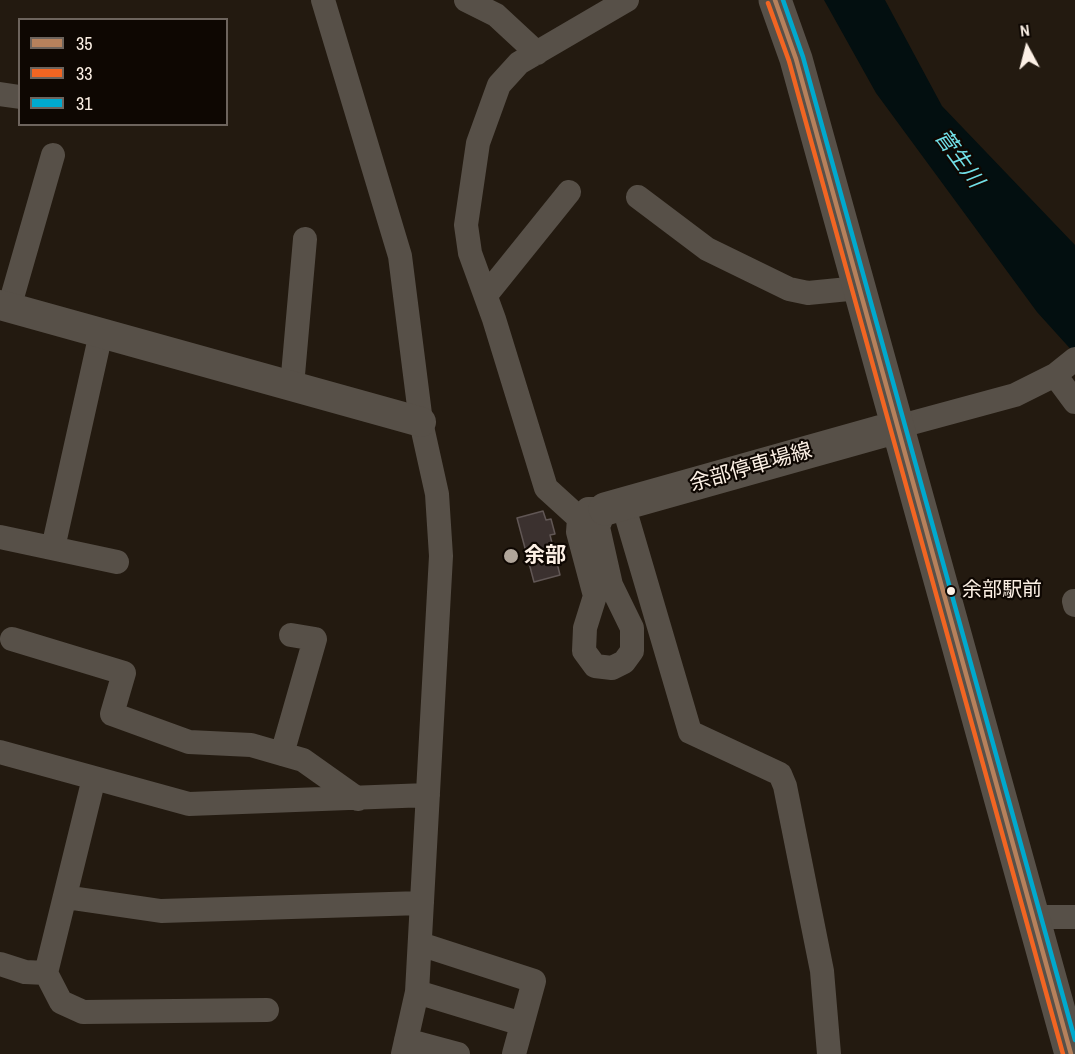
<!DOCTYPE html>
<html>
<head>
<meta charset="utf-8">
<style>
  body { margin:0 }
  #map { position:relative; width:1075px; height:1054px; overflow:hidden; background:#231a10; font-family:"Archivo Narrow",sans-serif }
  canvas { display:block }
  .legend { position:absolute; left:18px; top:18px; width:210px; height:108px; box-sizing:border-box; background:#0e0702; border:2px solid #6d645d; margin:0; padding:8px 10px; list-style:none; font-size:18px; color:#fcf0e5 }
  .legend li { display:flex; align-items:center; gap:12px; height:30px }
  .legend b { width:30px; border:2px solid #6d645d }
  .north { position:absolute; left:997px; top:18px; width:60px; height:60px; -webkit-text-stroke:4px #0e0702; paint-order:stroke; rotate:353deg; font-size:16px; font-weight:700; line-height:24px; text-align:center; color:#fcf0e5 }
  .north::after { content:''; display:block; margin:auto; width:21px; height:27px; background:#fcf0e5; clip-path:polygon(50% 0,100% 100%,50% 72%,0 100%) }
</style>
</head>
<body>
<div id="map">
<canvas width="1075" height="1054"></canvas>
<ul class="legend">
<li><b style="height:8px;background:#b6815c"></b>35</li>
<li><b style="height:8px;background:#f26522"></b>33</li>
<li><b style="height:8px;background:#00a9ce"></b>31</li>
</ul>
<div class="north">N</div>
</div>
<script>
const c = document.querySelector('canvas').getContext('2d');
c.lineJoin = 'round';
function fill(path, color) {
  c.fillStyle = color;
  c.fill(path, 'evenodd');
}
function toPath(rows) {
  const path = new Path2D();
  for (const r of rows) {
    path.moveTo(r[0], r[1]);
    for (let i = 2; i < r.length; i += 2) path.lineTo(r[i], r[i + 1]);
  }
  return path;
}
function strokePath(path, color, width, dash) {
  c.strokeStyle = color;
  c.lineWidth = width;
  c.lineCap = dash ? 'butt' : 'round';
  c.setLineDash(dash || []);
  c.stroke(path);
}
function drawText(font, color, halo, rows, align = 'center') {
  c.font = font + ' "Archivo Narrow","Noto Sans JP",sans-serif';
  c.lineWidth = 4.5;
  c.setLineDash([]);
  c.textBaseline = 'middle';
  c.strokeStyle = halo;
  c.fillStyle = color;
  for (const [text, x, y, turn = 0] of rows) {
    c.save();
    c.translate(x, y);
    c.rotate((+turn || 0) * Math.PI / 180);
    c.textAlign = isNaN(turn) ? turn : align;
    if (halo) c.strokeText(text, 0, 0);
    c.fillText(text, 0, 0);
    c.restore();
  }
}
fill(toPath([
  [824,0,885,0,942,106,1075,245,1075,354,1037,312,876,93]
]), '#030f10');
const building = toPath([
  [543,511,546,520,551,519,555,534,550,535,560,575,534,582,517,518,543,511]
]);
fill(building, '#3b312f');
strokePath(building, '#615755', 1.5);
strokePath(toPath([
  [323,0,400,256,421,422,437,494,441,556,417,992,403,1054],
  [466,0,496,15,537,53],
  [0,94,20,97],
  [638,197,707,249,789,289,808,293,859,288],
  [486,295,569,192],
  [9,308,53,155],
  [1055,375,1075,402],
  [292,386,305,239],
  [897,427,1015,395,1055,375,1075,359],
  [623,504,690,732,780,774,785,786,822,971,829,1054],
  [588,509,605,509,598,527,611,585,632,628,632,651,624,662,612,668,595,666,584,651,585,628,595,596,578,532,579,518,588,509],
  [579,518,546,488,494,319,470,253,466,225,478,143,499,85,519,63,627,0],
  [0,537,117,562],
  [53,548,101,333],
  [1074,601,1075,605],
  [12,639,124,673,112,714,189,742,251,745,303,760,358,799],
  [0,752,189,804,428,795],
  [282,754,315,639,291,635],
  [94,778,46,973,61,1002,83,1012,267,1010],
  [65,897,161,911,422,903],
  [1033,917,1075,917],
  [420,944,534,981,514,1054],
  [0,964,25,972,46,973],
  [417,992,522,1024],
  [406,1040,458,1054]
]), '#575048', 24);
strokePath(toPath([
  [0,305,421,422]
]), '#575048', 30);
strokePath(toPath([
  [775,0,796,59,1071,1054],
  [605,509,897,427]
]), '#575048', 33);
strokePath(toPath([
  [775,0,796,59,1071,1054]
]), '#b6815c', 4.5);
strokePath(toPath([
  [768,3,789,61,1063,1054]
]), '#f26522', 4.5);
strokePath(toPath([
  [783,0,803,57,1075,1040]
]), '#00a9ce', 4.5);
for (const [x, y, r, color] of [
  [511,556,8,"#b0a59a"],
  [951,591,5,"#fcf0e5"]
]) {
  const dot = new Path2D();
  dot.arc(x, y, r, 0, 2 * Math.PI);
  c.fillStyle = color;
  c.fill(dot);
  strokePath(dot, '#0e0702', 2);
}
drawText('20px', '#fcf0e5', '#0e0702', [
  ["余部駅前",962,591]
], 'left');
drawText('21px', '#fcf0e5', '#0e0702', [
  ["余部停車場線",751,468,-16]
]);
drawText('bold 21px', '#fcf0e5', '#0e0702', [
  ["余部",524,556]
], 'left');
drawText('italic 22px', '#71dfe7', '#0e0702', [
  ["菅生川",958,159,54]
]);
</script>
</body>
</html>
